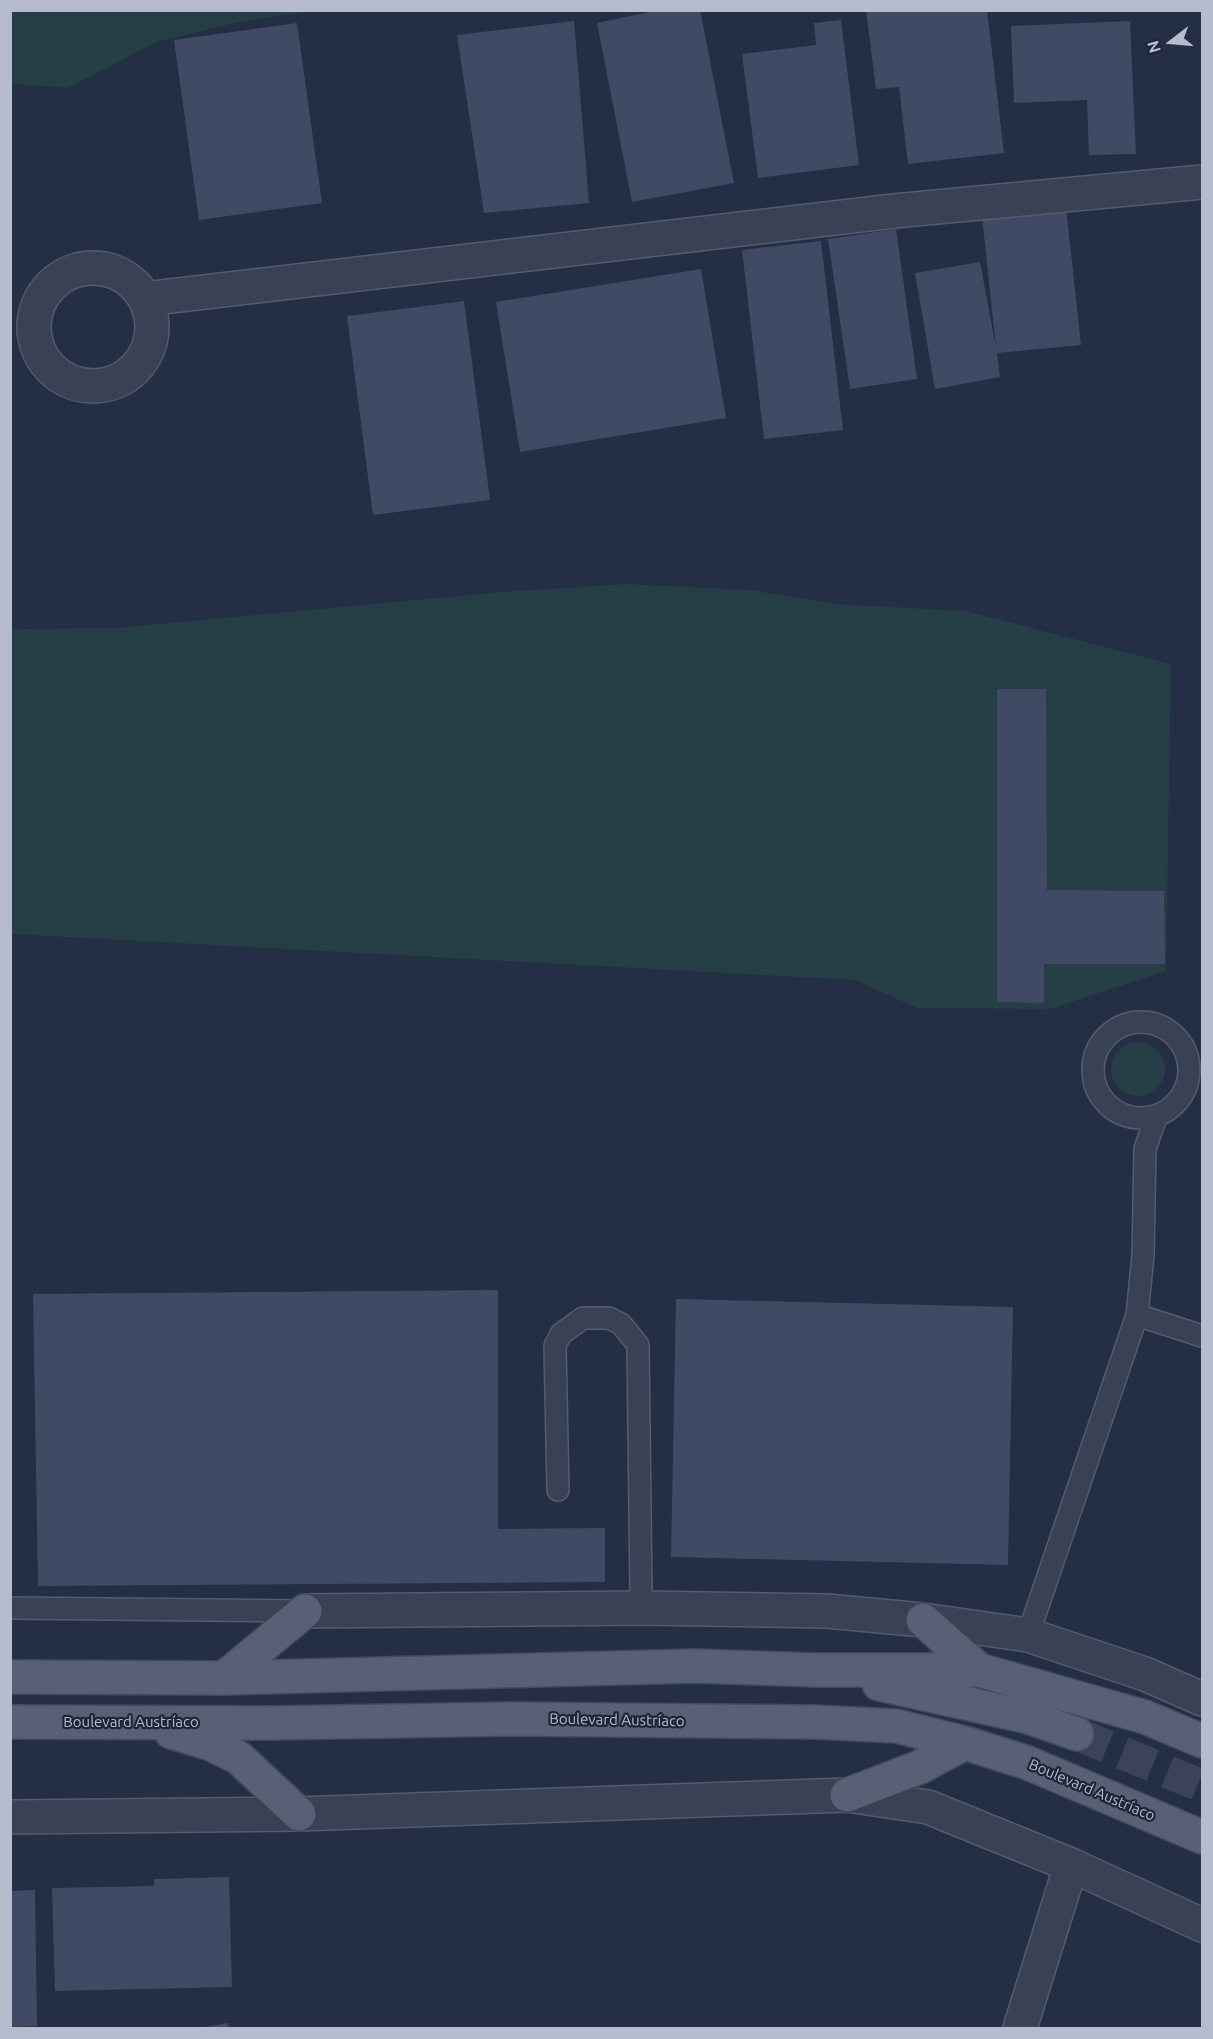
<!DOCTYPE html>
<html>
<head>
<meta charset="utf-8">
<style>
  body { margin:0 }
  #map { position:relative; width:1213px; height:2039px; overflow:hidden; background:#242e45; font-family:Ubuntu,sans-serif }
  canvas { display:block }
  .frame { position:absolute; inset:0; border:12px solid #b6bcce; pointer-events:none }
  .north { position:absolute; left:1141px; top:12px; width:60px; height:60px; -webkit-text-stroke:4px #1d2639; paint-order:stroke; rotate:254deg; font-size:16px; font-weight:700; line-height:24px; text-align:center; color:#b6bcce }
  .north::after { content:''; display:block; margin:auto; width:21px; height:27px; background:#b6bcce; clip-path:polygon(50% 0,100% 100%,50% 72%,0 100%) }
</style>
</head>
<body>
<div id="map">
<canvas width="1213" height="2039"></canvas>
<div class="frame"></div>
<div class="north">N</div>
</div>
<script>
const c = document.querySelector('canvas').getContext('2d');
c.lineJoin = 'round';
function fill(path, color) {
  c.fillStyle = color;
  c.fill(path, 'evenodd');
}
function toPath(rows) {
  const path = new Path2D();
  for (const r of rows) {
    if (r.length === 3) {
      path.moveTo(r[0] + r[2], r[1]);
      path.arc(r[0], r[1], r[2], 0, 2 * Math.PI);
      continue;
    }
    path.moveTo(r[0], r[1]);
    for (let i = 2; i < r.length; i += 2) path.lineTo(r[i], r[i + 1]);
  }
  return path;
}
function strokePath(path, color, width, dash) {
  c.strokeStyle = color;
  c.lineWidth = width;
  c.lineCap = dash ? 'butt' : 'round';
  c.setLineDash(dash || []);
  c.stroke(path);
}
function drawText(font, color, halo, rows, align = 'center') {
  c.font = font + ' Ubuntu,sans-serif';
  c.lineWidth = 4.5;
  c.setLineDash([]);
  c.textBaseline = 'middle';
  c.strokeStyle = halo;
  c.fillStyle = color;
  for (const [text, x, y, turn = 0] of rows) {
    c.save();
    c.translate(x, y);
    c.rotate((+turn || 0) * Math.PI / 180);
    c.textAlign = isNaN(turn) ? turn : align;
    if (halo) c.strokeText(text, 0, 0);
    c.fillText(text, 0, 0);
    c.restore();
  }
}
fill(toPath([
  [10,11,11,10,314,11,239,22,157,42,68,88,11,84],
  [627,584,750,590,835,604,966,611,1171,664,1166,971,1050,1009,917,1008,855,980,11,934,10,629,116,628,501,592],
  [1138,1069,27]
]), '#263e46');
fill(toPath([
  [659,10,700,10,734,183,632,202,597,23],
  [866,10,987,10,1004,153,908,164,899,87,876,89],
  [841,20,859,165,758,178,742,54,816,45,814,23],
  [574,21,589,203,484,213,457,35],
  [1130,21,1136,154,1089,155,1087,100,1014,103,1011,26],
  [297,23,322,203,199,220,174,40],
  [1066,207,1081,345,997,353,1000,377,935,389,915,273,980,262,996,348,982,216],
  [896,229,917,379,850,389,828,239],
  [821,241,843,430,764,439,742,250],
  [701,269,726,418,520,452,496,302],
  [464,301,490,500,373,515,347,316],
  [997,689,1046,689,1047,890,1164,891,1165,964,1044,964,1044,1003,997,1002],
  [498,1290,498,1529,605,1528,605,1582,38,1586,33,1294],
  [676,1299,1013,1307,1008,1565,671,1557],
  [229,1877,232,1987,55,1991,52,1888,154,1886,154,1879],
  [35,1890,37,2026,10,2027,10,1891],
  [228,2023,229,2028,204,2028,204,2027]
]), '#404a65');
strokePath(toPath([
  [1077,1734,1202,1786]
]), '#3a435a', 33, [33, 16]);
const service = toPath([
  [1141,1070,48],
  [1137,1315,1202,1336],
  [558,1490,555,1346,561,1334,583,1318,609,1318,621,1324,638,1345,641,1594,645,1608],
  [10,1608,305,1611],
  [1028,1635,1137,1315,1143,1255,1145,1149,1156,1117]
]);
const minor = toPath([
  [93,327,59],
  [145,299,894,211,1202,182],
  [305,1611,645,1608,827,1611,923,1620,1028,1635,1145,1674,1202,1699],
  [10,1817,299,1814,847,1795,928,1807,1071,1865,1202,1925],
  [1020,2028,1071,1865]
]);
const primary = toPath([
  [923,1620,979,1670],
  [10,1677,224,1678,695,1666,815,1670,979,1670,1145,1717,1202,1741],
  [224,1678,305,1611],
  [879,1684,1028,1717,1077,1734],
  [10,1722,272,1723,512,1719,814,1722,896,1726,965,1743,1028,1763,1202,1837],
  [171,1732,211,1744,239,1758,299,1814],
  [847,1795,920,1767,965,1743]
]);
strokePath(service, '#545c6e', 24);
strokePath(minor, '#545c6e', 36);
strokePath(primary, '#424a5d', 36);
strokePath(service, '#394154', 21);
strokePath(minor, '#394154', 33);
strokePath(primary, '#576074', 33);
drawText('15px', '#b6bcce', '#1d2639', [
  ["Boulevard Austríaco",617,1720,1],
  ["Boulevard Austríaco",131,1722],
  ["Boulevard Austríaco",1092,1790,23]
]);
</script>
</body>
</html>
